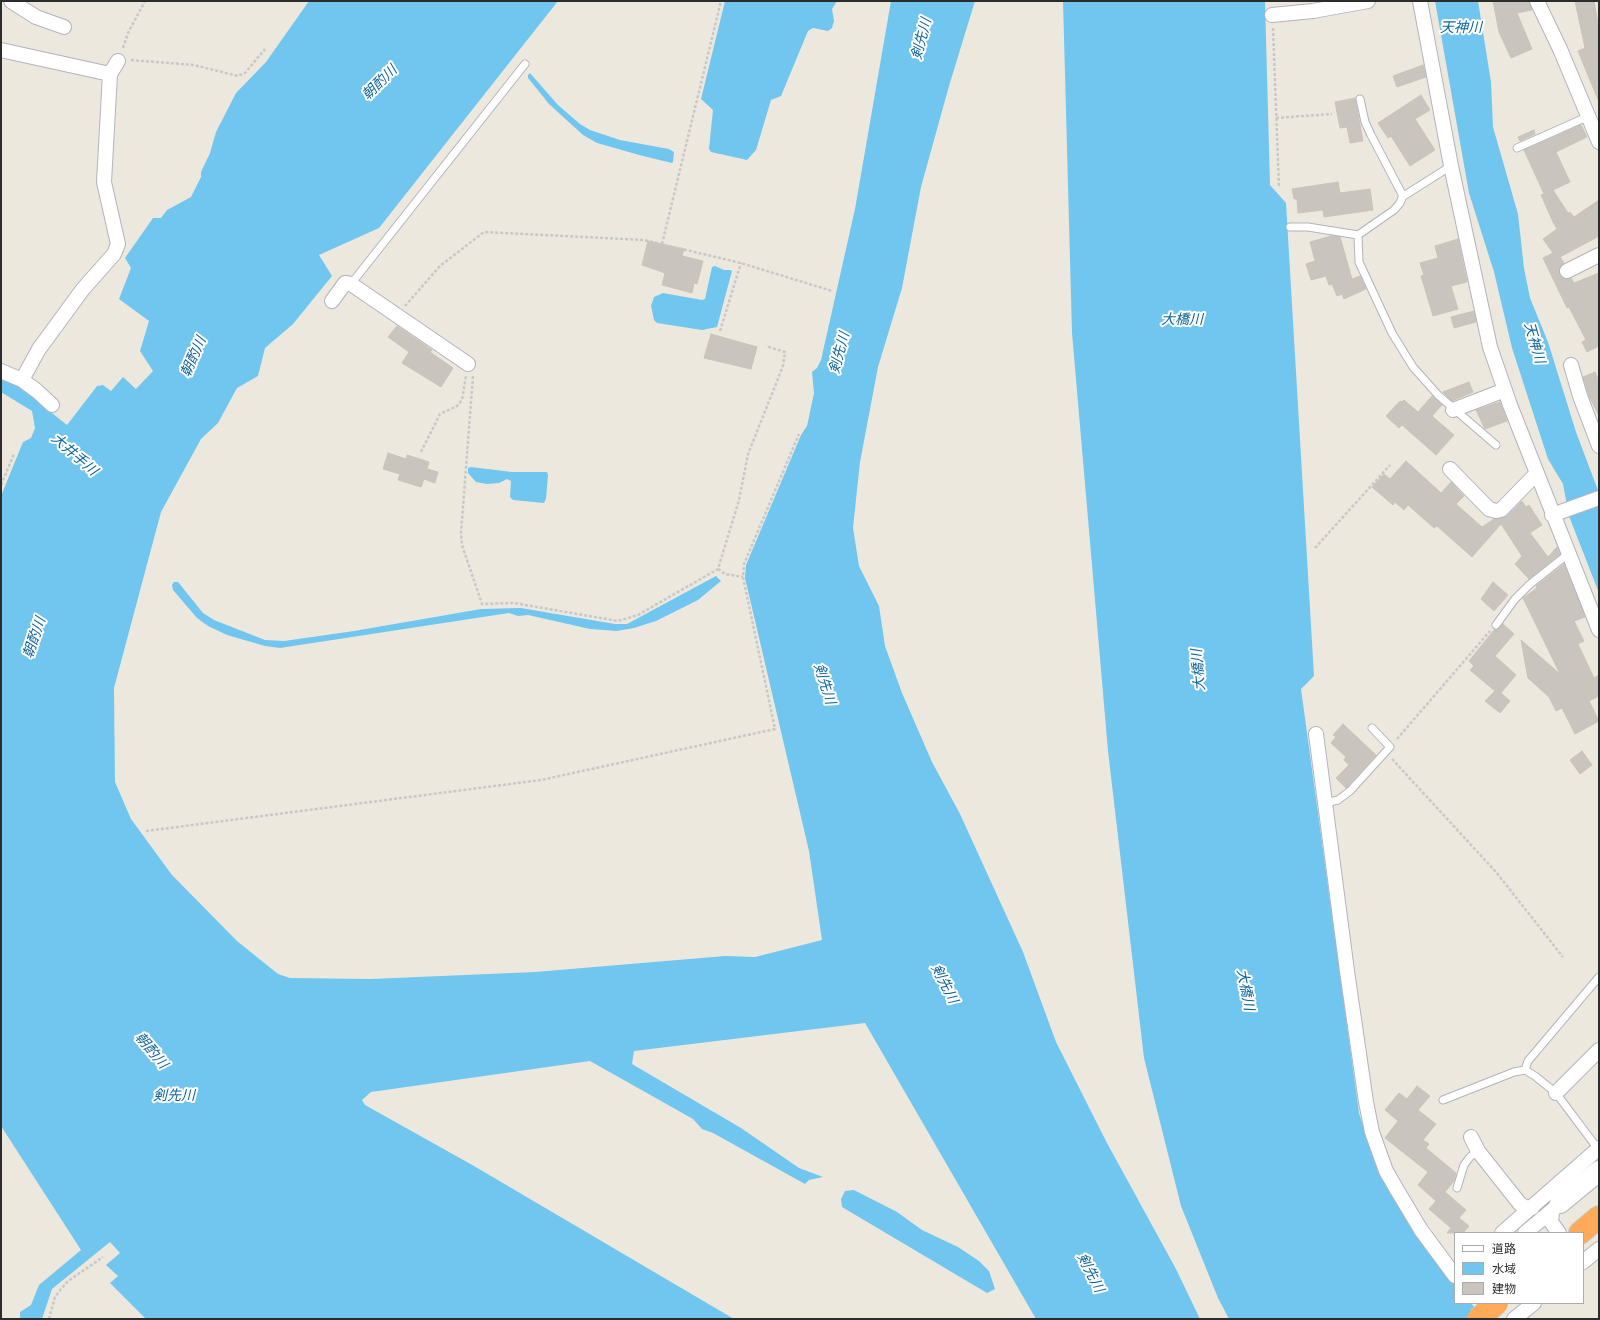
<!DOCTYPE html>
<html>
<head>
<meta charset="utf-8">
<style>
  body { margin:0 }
  #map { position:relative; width:1600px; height:1320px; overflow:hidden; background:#ede8de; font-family:"Space Grotesk","Noto Sans JP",sans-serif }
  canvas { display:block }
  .frame { position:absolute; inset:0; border:2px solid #2c2c2c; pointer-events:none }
  .legend { position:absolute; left:1454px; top:1232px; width:130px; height:72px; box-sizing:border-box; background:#fff; border:1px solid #ababab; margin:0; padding:5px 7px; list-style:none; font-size:12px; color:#2c2c2c }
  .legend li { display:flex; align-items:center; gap:8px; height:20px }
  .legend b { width:20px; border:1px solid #ababab }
</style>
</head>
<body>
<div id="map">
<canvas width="1600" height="1320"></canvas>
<div class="frame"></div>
<ul class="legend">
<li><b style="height:5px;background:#fff"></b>道路</li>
<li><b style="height:11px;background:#71c6ef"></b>水域</li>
<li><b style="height:11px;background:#c9c4bd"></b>建物</li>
</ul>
</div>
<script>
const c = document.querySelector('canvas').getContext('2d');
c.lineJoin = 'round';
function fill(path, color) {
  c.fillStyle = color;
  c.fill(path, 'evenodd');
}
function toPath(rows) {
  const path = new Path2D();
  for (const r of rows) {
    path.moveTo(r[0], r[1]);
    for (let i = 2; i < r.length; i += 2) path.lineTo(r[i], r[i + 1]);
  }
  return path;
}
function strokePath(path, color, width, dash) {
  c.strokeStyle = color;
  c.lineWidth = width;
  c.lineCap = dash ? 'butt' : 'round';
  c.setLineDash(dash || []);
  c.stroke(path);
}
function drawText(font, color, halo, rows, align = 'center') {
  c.font = font + ' "Space Grotesk","Noto Sans JP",sans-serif';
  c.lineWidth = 4;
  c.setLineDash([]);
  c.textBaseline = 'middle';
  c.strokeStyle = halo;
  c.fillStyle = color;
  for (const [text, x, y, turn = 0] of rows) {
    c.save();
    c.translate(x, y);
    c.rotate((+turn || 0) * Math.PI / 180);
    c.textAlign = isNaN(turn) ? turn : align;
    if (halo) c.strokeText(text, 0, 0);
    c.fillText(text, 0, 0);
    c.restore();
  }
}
fill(toPath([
  [309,1,558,1,379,228,319,255,332,276,293,324,265,348,258,376,237,388,218,423,201,439,161,512,114,688,115,782,131,819,172,875,237,941,278,974,290,978,371,979,535,972,725,956,755,957,822,940,809,851,745,578,746,565,801,435,807,426,814,393,812,372,817,368,821,360,855,209,891,1,975,1,949,86,921,187,902,288,878,367,860,462,853,528,859,566,879,606,885,646,902,693,932,762,960,814,1023,952,1056,1042,1107,1143,1176,1269,1200,1319,1036,1319,865,1023,634,1051,632,1064,741,1128,799,1168,823,1177,809,1180,805,1184,713,1133,702,1129,693,1119,590,1061,371,1092,362,1100,365,1105,474,1166,734,1319,146,1319,110,1283,118,1276,106,1265,120,1253,110,1242,52,1289,42,1319,21,1319,20,1317,20,1312,31,1305,39,1285,81,1250,1,1126,1,496,23,442,31,438,35,428,32,411,1,392,1,378,17,385,67,425,97,386,103,385,111,391,123,377,136,389,153,371,140,351,149,321,119,299,131,268,125,258,153,218,161,218,167,210,191,197,201,177,201,172,210,153,216,132,236,93,266,62],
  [725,1,837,1,832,9,834,21,832,28,828,31,813,28,808,31,781,96,771,100,756,150,747,160,711,152,709,149,713,110,701,99],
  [1063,1,1265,1,1270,185,1286,203,1314,676,1301,689,1359,1113,1373,1157,1395,1197,1455,1282,1455,1303,1471,1303,1483,1319,1229,1319,1218,1298,1181,1206,1144,1058,1108,751,1072,333],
  [1435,1,1478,1,1491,82,1493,127,1518,214,1524,268,1530,298,1548,342,1576,432,1599,493,1599,593,1569,516,1563,484,1548,459,1512,348,1494,272,1469,193],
  [530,73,558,105,580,124,590,130,620,140,669,149,674,152,673,162,672,163,643,156,597,143,583,135,549,104,528,78,528,75],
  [715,266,724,270,730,270,732,271,717,327,702,330,657,323,654,320,651,306,654,297,663,293,702,300,705,299,712,267],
  [471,467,512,472,547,472,548,475,546,499,544,503,513,500,510,497,511,481,507,479,499,483,487,484,476,482,468,473,468,468],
  [716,576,721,581,698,600,656,621,634,628,617,631,590,629,528,615,518,616,509,613,280,648,265,646,227,635,208,626,197,618,173,590,172,585,174,582,178,582,203,613,214,620,265,640,284,641,354,631,481,609,521,608,615,624,627,624],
  [854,1190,897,1212,922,1230,958,1247,979,1261,989,1271,995,1289,987,1293,842,1207,841,1199,845,1191]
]), '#71c6ef');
const building = toPath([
  [1493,1,1529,1,1532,10,1517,13,1532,49,1511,58,1499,32,1493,1],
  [1575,1,1594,1,1599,29,1599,102,1578,51,1585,48,1575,1],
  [1423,65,1426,77,1397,87,1393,76,1423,65],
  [1421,95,1430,110,1415,119,1435,150,1410,166,1391,136,1388,138,1378,123,1421,95],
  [1355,98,1363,141,1350,143,1347,127,1340,128,1335,102,1355,98],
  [1581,125,1587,137,1556,152,1570,182,1553,190,1568,213,1570,212,1574,217,1599,200,1599,236,1560,257,1564,263,1559,270,1562,278,1571,278,1574,283,1599,273,1599,346,1587,352,1582,342,1586,340,1569,307,1567,308,1543,258,1553,253,1543,239,1557,229,1553,222,1541,195,1544,194,1524,150,1581,125],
  [1534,130,1535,134,1520,141,1518,137,1534,130],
  [1338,182,1340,193,1370,189,1373,210,1324,217,1323,210,1298,213,1297,199,1294,199,1292,189,1338,182],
  [1331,236,1340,237,1352,279,1360,276,1366,289,1344,299,1342,294,1337,296,1332,284,1329,285,1326,276,1311,280,1306,264,1315,261,1310,242,1331,236],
  [1458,239,1467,282,1451,286,1458,309,1433,316,1421,276,1424,275,1420,263,1438,258,1435,246,1458,239],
  [648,241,684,249,682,256,703,261,697,284,694,283,692,293,662,285,665,273,642,265,648,241],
  [1474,311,1476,322,1454,328,1451,317,1474,311],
  [397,326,432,350,430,352,453,368,441,387,402,363,409,352,388,337,397,326],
  [711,334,757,347,751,369,704,358,711,334],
  [1595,372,1599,381,1599,416,1589,396,1583,377,1595,372],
  [1469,382,1473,392,1452,401,1443,392,1469,382],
  [1432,396,1442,405,1432,416,1454,435,1436,455,1402,425,1399,428,1386,416,1400,401,1402,402,1404,400,1418,412,1432,396],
  [1500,402,1507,421,1485,429,1476,410,1500,402],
  [388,453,406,459,407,455,429,462,427,469,438,472,435,483,424,479,421,487,398,480,400,474,383,469,388,453],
  [1406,461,1441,493,1451,482,1464,496,1456,504,1482,527,1494,519,1507,516,1522,501,1526,507,1529,505,1542,525,1530,533,1548,557,1557,547,1560,554,1529,579,1515,564,1522,556,1501,524,1472,557,1437,526,1434,528,1408,505,1404,510,1395,502,1393,505,1372,487,1384,474,1390,479,1406,461],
  [1564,564,1585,617,1574,621,1584,641,1578,644,1594,678,1599,675,1599,696,1589,701,1599,721,1575,734,1562,708,1556,711,1549,697,1528,678,1521,640,1560,674,1523,598,1537,588,1536,586,1564,564],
  [1493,582,1508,595,1494,611,1481,599,1493,582],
  [1503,624,1514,634,1495,656,1516,675,1501,693,1510,701,1500,713,1485,701,1495,691,1470,670,1474,666,1469,661,1494,630,1498,629,1503,624],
  [1343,724,1376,755,1346,788,1336,778,1349,765,1344,760,1346,757,1331,743,1336,737,1333,735,1343,724],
  [1582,751,1592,765,1580,774,1570,760,1582,751],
  [1417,1086,1430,1096,1418,1110,1436,1124,1423,1140,1429,1144,1426,1148,1456,1173,1454,1181,1445,1192,1466,1210,1459,1218,1469,1226,1463,1233,1447,1233,1451,1228,1429,1209,1436,1201,1418,1185,1428,1172,1385,1138,1398,1121,1385,1110,1399,1093,1407,1099,1417,1086]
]);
fill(building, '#c9c4bd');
strokePath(building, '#c9c4b7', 1);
const lane = toPath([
  [1360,99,1365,122,1371,135,1403,196,1400,203,1394,210,1358,235,1359,262,1392,333,1413,367,1438,395,1496,445],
  [1517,148,1589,116],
  [1402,197,1451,166],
  [1290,227,1308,227,1358,235],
  [351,284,525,64],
  [1496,625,1515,599,1529,585,1568,554],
  [1325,803,1338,800,1350,791,1390,747,1372,728],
  [1525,1070,1535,1076,1556,1093,1598,1149],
  [1443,1100,1514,1072,1525,1070,1528,1061,1599,977],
  [1457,1188,1464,1165,1470,1157,1478,1151]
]);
const street = toPath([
  [11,1,36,17,64,27],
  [1420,1,1451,166,1490,347,1510,405,1599,630],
  [1537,1,1560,49,1599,142],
  [1272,15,1313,11,1368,1],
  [1,50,110,74],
  [1567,271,1599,255],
  [332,301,345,283,351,284,468,364],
  [1571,365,1580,396,1599,446],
  [1,371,22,380,37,391,52,405],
  [22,380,39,349,83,289,114,254,118,244,104,182,110,74,118,61],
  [1453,410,1505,390],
  [1450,469,1489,509,1496,511,1501,510,1537,473],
  [1552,515,1599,498],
  [1316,734,1347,971,1366,1102,1372,1132,1386,1171,1397,1190,1421,1230,1455,1276],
  [1556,1093,1599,1050],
  [1471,1137,1478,1151,1520,1204,1525,1207,1532,1208],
  [1555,1207,1552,1212,1551,1222,1559,1233],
  [1502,1233,1599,1148],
  [1525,1233,1555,1208],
  [1583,1262,1599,1249],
  [1514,1319,1534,1303]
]);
const secondary = toPath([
  [1560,1203,1599,1171]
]);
const highway = toPath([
  [1580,1233,1599,1217]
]);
strokePath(lane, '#b2b3bf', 9);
strokePath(street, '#b2b3bf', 16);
strokePath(secondary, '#b2b3bf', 22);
strokePath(highway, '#c8c8c8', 24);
strokePath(toPath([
  [1273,28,1279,188],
  [123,48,128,33,145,1],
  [131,60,194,65,238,76,245,73,265,49],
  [1276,118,1332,114],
  [662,244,721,1],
  [405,306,440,266,484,232,644,240,741,263,832,291],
  [720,331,741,263],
  [473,376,461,533,462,545,482,604,514,603,618,621,638,615,718,569,739,500,748,454,783,366,785,352,766,346],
  [421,452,440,414,457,406,462,400,466,376],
  [1,485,14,454],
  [1315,548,1390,465],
  [718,569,725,574,743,577],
  [1397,739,1490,631],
  [1392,759,1496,872,1563,957],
  [146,831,541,780,775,729,743,577,744,564,799,434],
  [49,1319,55,1297,61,1289,68,1281,103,1257]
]), '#c8c8c8', 2.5, [3, 2]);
strokePath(lane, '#fff', 7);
strokePath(street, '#fff', 14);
strokePath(secondary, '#fff', 20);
strokePath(highway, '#feaa58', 22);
const highwayBridge = toPath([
  [1478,1319,1497,1303]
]);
strokePath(highwayBridge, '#c8c8c8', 24, []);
strokePath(highwayBridge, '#feaa58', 22);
drawText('italic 14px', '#0d649e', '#fff', [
  ["天神川",1461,28],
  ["剣先川",922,39,-76],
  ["朝酌川",380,83,-45],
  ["大橋川",1182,320],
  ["天神川",1534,343,74],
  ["剣先川",840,353,-75],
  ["朝酌川",194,357,-66],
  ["大井手川",74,455,41],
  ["朝酌川",35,638,-71],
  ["大橋川",1199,670,-95],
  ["剣先川",824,684,73],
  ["剣先川",944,984,63],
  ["大橋川",1245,990,79],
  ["朝酌川",151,1051,50],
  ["剣先川",174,1096],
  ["剣先川",1090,1273,63]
]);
</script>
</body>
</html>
